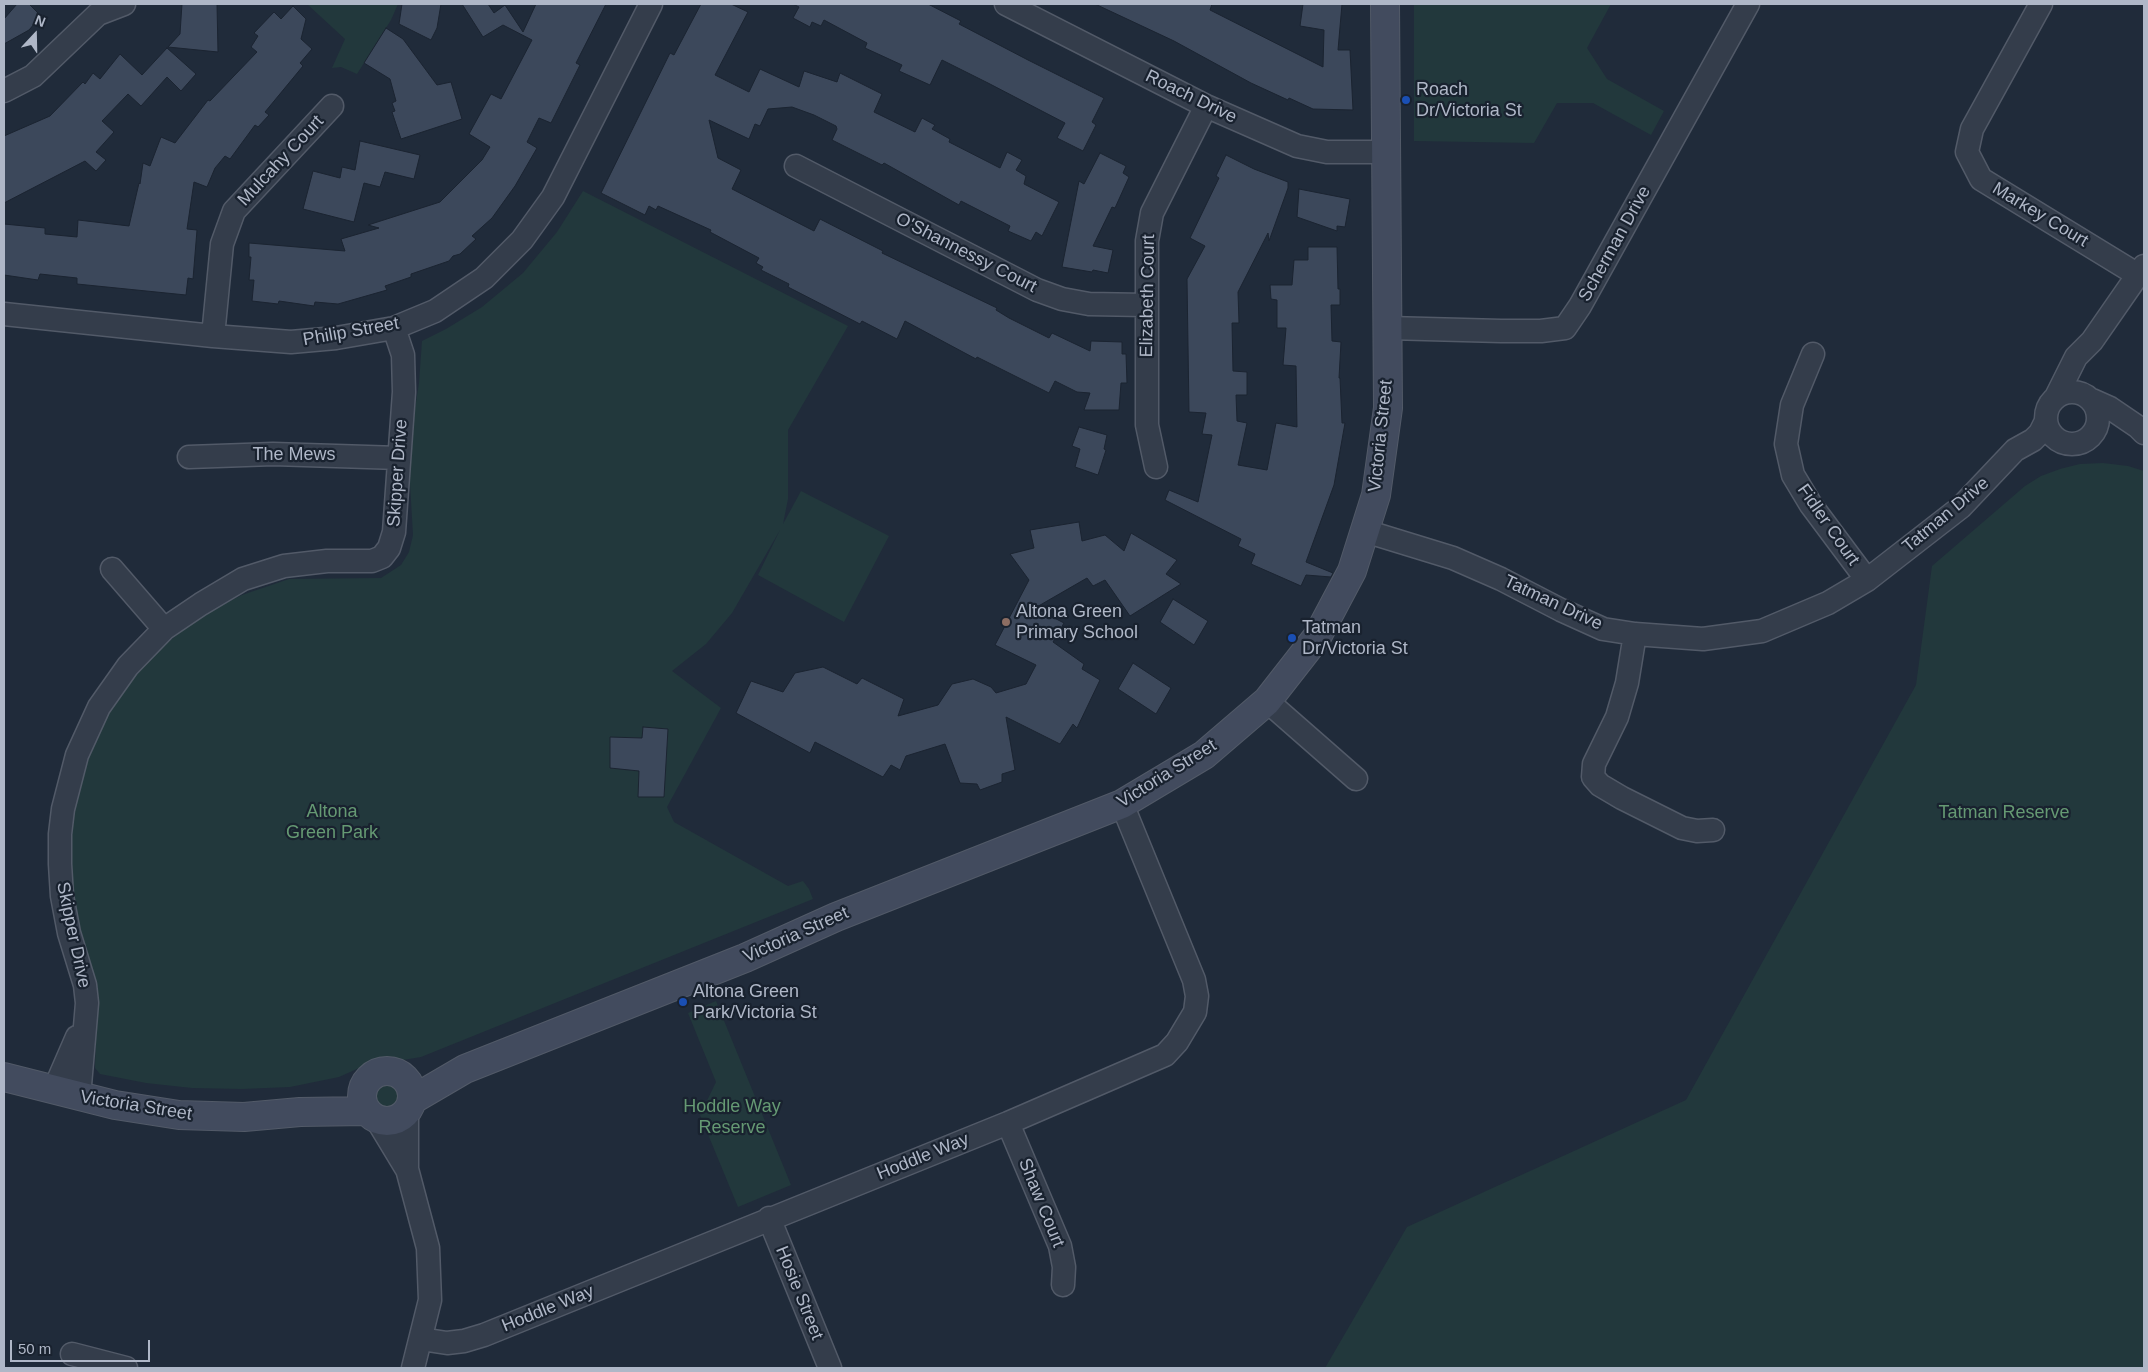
<!DOCTYPE html>
<html>
<head>
<meta charset="utf-8">
<style>
  body { margin:0 }
  #map { position:relative; width:2148px; height:1372px; overflow:hidden; background:#202b3a; font-family:Arial,sans-serif }
  canvas { display:block }
  .frame { position:absolute; inset:0; border:5px solid #afb7c7; pointer-events:none }
  .north { position:absolute; left:10px; top:10px; width:50px; height:50px; -webkit-text-stroke:4px #19222f; paint-order:stroke; rotate:21deg; font-size:14px; font-weight:700; line-height:20px; text-align:center; color:#afb7c7 }
  .north::after { content:''; display:block; margin:auto; width:18px; height:22px; background:#afb7c7; clip-path:polygon(50% 0,100% 100%,50% 72%,0 100%) }
  .scale { position:absolute; left:10px; top:1340px; width:140px; height:22px; box-sizing:border-box; border:2px solid #afb7c7; border-top:0; padding-left:6px; font-size:15px; line-height:18px; white-space:nowrap; color:#afb7c7; -webkit-text-stroke:4px #19222f; paint-order:stroke }
</style>
</head>
<body>
<div id="map">
<canvas width="2148" height="1372"></canvas>
<div class="frame"></div>
<div class="north">N</div>
<div class="scale">50 m</div>
</div>
<script>
const c = document.querySelector('canvas').getContext('2d');
c.lineJoin = 'round';
function fill(path, color) {
  c.fillStyle = color;
  c.fill(path, 'evenodd');
}
function toPath(rows) {
  const path = new Path2D();
  for (const r of rows) {
    if (r.length === 3) {
      path.moveTo(r[0] + r[2], r[1]);
      path.arc(r[0], r[1], r[2], 0, 2 * Math.PI);
      continue;
    }
    path.moveTo(r[0], r[1]);
    for (let i = 2; i < r.length; i += 2) path.lineTo(r[i], r[i + 1]);
  }
  return path;
}
function strokePath(path, color, width, dash) {
  c.strokeStyle = color;
  c.lineWidth = width;
  c.lineCap = dash ? 'butt' : 'round';
  c.setLineDash(dash || []);
  c.stroke(path);
}
function drawText(font, color, halo, rows, align = 'center') {
  c.font = font + ' Arial,sans-serif';
  c.lineWidth = 4.5;
  c.setLineDash([]);
  c.textBaseline = 'middle';
  c.strokeStyle = halo;
  c.fillStyle = color;
  for (const [text, x, y, turn = 0] of rows) {
    c.save();
    c.translate(x, y);
    c.rotate((+turn || 0) * Math.PI / 180);
    c.textAlign = isNaN(turn) ? turn : align;
    if (halo) c.strokeText(text, 0, 0);
    c.fillText(text, 0, 0);
    c.restore();
  }
}
fill(toPath([
  [307,4,398,4,391,20,357,74,341,67,332,68,345,39],
  [1414,4,1611,4,1587,48,1607,79,1664,111,1651,135,1593,103,1557,103,1534,143,1414,141],
  [583,191,848,326,788,430,788,499,783,524,801,491,889,536,844,622,758,575,780,530,732,613,706,644,672,671,721,708,667,807,674,822,788,886,803,881,809,889,813,899,421,1057,403,1060,387,1059,368,1064,339,1077,290,1087,242,1089,192,1088,146,1083,100,1074,95,1068,97,1002,95,984,81,936,71,886,71,834,74,810,87,759,107,716,136,674,155,653,195,620,218,607,242,595,289,579,381,578,401,565,409,552,413,535,409,467,412,428,419,383,422,341,446,329,482,307,523,273,557,232],
  [2103,463,2128,466,2144,471,2144,1368,1325,1368,1407,1227,1686,1100,1916,685,1932,566,2025,486,2041,476,2060,469,2080,464],
  [716,1001,791,1185,738,1207,700,1115,716,1082,688,1013],
  [387,1097,13]
]), '#22383c');
const building = toPath([
  [17,4,29,4,41,16,29,30,4,44,4,19,17,4],
  [182,4,217,4,218,52,168,47,180,34,182,4],
  [402,4,441,4,437,28,431,40,399,24,402,4],
  [462,4,488,4,494,13,505,5,523,32,536,4,606,4,576,63,580,65,551,123,539,118,527,142,537,148,515,186,492,218,472,236,476,239,460,254,453,256,449,261,411,274,411,277,385,286,387,290,338,304,315,302,314,306,279,301,278,304,252,301,254,280,249,280,251,257,249,257,249,243,345,251,341,239,379,228,368,225,440,202,482,160,490,147,469,134,491,94,501,99,532,40,503,25,483,37,462,4],
  [701,4,731,4,748,12,715,75,749,92,760,69,799,87,804,71,837,82,840,73,882,94,874,112,915,132,922,118,935,125,932,129,950,139,949,142,1000,168,1007,152,1022,160,1016,170,1026,176,1024,184,1059,202,1042,236,1036,232,1031,241,1008,231,1010,226,961,201,959,205,884,163,882,165,832,140,837,129,836,126,814,115,792,107,768,109,760,126,755,124,749,139,709,120,718,158,741,170,732,189,814,231,820,219,883,251,882,253,997,308,996,310,1009,318,1049,338,1052,333,1090,351,1091,341,1122,342,1122,354,1126,354,1127,383,1121,383,1119,410,1084,410,1090,393,1077,392,1055,381,1049,393,977,357,976,359,905,321,897,339,862,321,860,324,788,287,789,284,761,270,763,267,756,263,759,258,710,232,711,230,658,206,656,210,649,206,645,215,601,193,670,53,674,55,701,4],
  [793,4,928,4,961,21,959,24,1028,60,1104,98,1092,122,1096,125,1083,151,1057,138,1065,123,988,83,942,60,930,85,899,71,902,65,865,48,867,43,824,20,821,26,812,22,810,27,793,18,799,7,793,4],
  [1095,4,1212,4,1210,10,1323,67,1324,30,1300,26,1303,4,1342,4,1338,50,1350,50,1353,110,1313,109,1289,98,1288,100,1251,83,1174,41,1095,4],
  [293,6,306,19,301,39,312,49,300,63,303,66,265,112,269,115,258,127,255,125,230,159,225,156,215,168,207,187,194,182,187,229,197,230,193,279,188,278,186,295,77,284,77,278,40,274,38,280,4,275,4,224,45,228,45,234,77,237,78,220,129,226,139,183,140,184,143,163,150,166,161,137,175,143,208,100,210,101,257,52,251,47,258,36,254,33,274,12,281,19,293,6],
  [386,28,403,39,437,85,451,82,462,119,401,139,392,112,395,111,392,103,396,101,390,79,364,63,386,28],
  [167,48,196,74,181,91,167,77,141,106,128,94,102,121,114,132,96,152,106,160,96,171,85,161,4,203,4,136,50,116,83,82,85,84,93,73,100,79,120,54,142,75,167,48],
  [360,141,420,155,414,179,385,172,380,187,364,183,354,222,303,209,313,171,340,178,342,167,355,170,360,141],
  [1100,153,1126,166,1123,173,1129,177,1115,208,1112,207,1093,246,1113,250,1108,273,1093,270,1092,272,1062,267,1079,181,1084,184,1100,153],
  [1226,155,1254,169,1288,182,1288,188,1269,241,1268,233,1238,292,1239,323,1232,323,1233,371,1247,372,1247,395,1236,395,1237,421,1247,423,1238,465,1267,470,1276,423,1297,427,1296,366,1283,365,1286,328,1277,328,1277,300,1271,299,1270,285,1292,285,1294,260,1308,260,1308,247,1337,247,1338,289,1340,289,1340,305,1331,305,1332,341,1341,342,1339,378,1340,378,1342,423,1345,423,1334,485,1306,562,1333,573,1331,577,1306,575,1301,586,1251,564,1255,554,1238,546,1241,539,1165,500,1169,490,1198,502,1212,435,1202,434,1206,413,1189,412,1187,279,1205,246,1190,238,1219,178,1216,176,1226,155],
  [1299,189,1350,199,1345,227,1337,226,1337,231,1297,217,1299,189],
  [1079,427,1107,435,1104,449,1106,450,1098,475,1075,467,1080,449,1072,446,1079,427],
  [1079,522,1082,541,1105,535,1124,551,1131,533,1177,560,1166,574,1181,584,1130,616,1105,580,1093,586,1087,578,1035,608,1064,623,1053,642,1084,664,1082,669,1100,680,1077,728,1073,724,1060,744,1006,717,1015,770,1002,774,1002,782,980,790,977,784,960,783,945,744,906,756,900,770,891,765,883,777,815,742,810,753,736,713,751,681,783,692,795,673,823,667,857,684,862,678,904,699,898,716,938,705,952,684,973,679,991,687,996,693,1026,684,1036,665,995,645,1029,580,1010,554,1034,548,1030,530,1079,522],
  [1173,599,1208,621,1194,645,1160,622,1173,599],
  [1133,663,1171,688,1156,714,1118,689,1133,663],
  [643,727,668,729,664,797,638,797,639,771,610,768,610,737,642,738,643,727]
]);
fill(building, '#3c485b');
strokePath(building, '#1b2431', 1);
const street = toPath([
  [1006,4,1206,106,1297,146,1327,152,1387,152],
  [2041,4,1972,129,1967,152,1981,179,2138,275],
  [4,91,33,76,98,14,124,4],
  [796,166,1037,290,1062,299,1089,304,1145,305],
  [4,314,213,336,291,342,336,338,394,328,435,311,484,278,522,240,553,197,651,4],
  [1388,328,1501,331,1541,331,1565,328,1580,306,1748,4],
  [213,336,222,244,234,211,332,106],
  [1813,354,1792,405,1786,444,1793,475,1811,505,1867,580],
  [2072,418,26],
  [2056,397,2076,357,2092,341,2144,266],
  [2092,400,2110,408,2138,427,2144,433],
  [189,457,273,454,399,458],
  [1156,467,1147,425,1147,241,1152,213,1206,106],
  [1365,531,1453,558,1501,579,1561,610,1603,629,1635,634,1703,639,1762,631,1828,603,1867,580,1961,507,2015,450,2033,440,2040,433,2046,421],
  [112,569,164,629],
  [1635,634,1627,683,1617,717,1594,764,1593,777,1600,785,1622,798,1682,828,1697,831,1713,830],
  [1267,701,1356,779],
  [54,1090,77,1037],
  [79,1097,87,1003,85,985,69,933,62,896,60,864,60,834,63,809,77,755,99,707,128,666,164,629,201,604,243,579,284,566,327,561,372,561,382,557,389,548,394,532,404,392,403,355,394,328],
  [407,1112,407,1169,428,1248,430,1300,413,1368],
  [377,1120,406,1168],
  [1008,1123,1060,1246,1064,1267,1063,1285],
  [769,1218,830,1368],
  [421,1339,447,1343,464,1341,484,1335,1008,1123,1165,1055,1177,1042,1195,1012,1197,996,1194,980,1122,804],
  [72,1354,126,1368]
]);
const secondary = toPath([
  [387,1096,25],
  [4,1077,115,1105,179,1115,244,1117,300,1112,366,1111],
  [412,1100,465,1069,745,958,836,917,1122,804,1204,755,1267,701,1317,637,1352,571,1376,495,1388,408,1385,4]
]);
strokePath(street, '#525a68', 25);
strokePath(secondary, '#525a68', 30);
strokePath(street, '#343d4b', 22);
strokePath(secondary, '#424b5e', 28);
for (const [x, y, r, color] of [
  [1406,100,5,"#1a4fb4"],
  [1006,622,5,"#8d6e63"],
  [1292,638,5,"#1a4fb4"],
  [683,1002,5,"#1a4fb4"]
]) {
  const dot = new Path2D();
  dot.arc(x, y, r, 0, 2 * Math.PI);
  c.fillStyle = color;
  c.fill(dot);
  strokePath(dot, '#19222f', 2);
}
drawText('18px', '#afb7c7', '#19222f', [
  ["Roach",1416,90],
  ["Dr/Victoria St",1416,111],
  ["Altona Green",1016,612],
  ["Primary School",1016,633],
  ["Tatman",1302,628],
  ["Dr/Victoria St",1302,649],
  ["Altona Green",693,992],
  ["Park/Victoria St",693,1013]
], 'left');
drawText('18px', '#afb7c7', '#19222f', [
  ["Roach Drive",1191,97,26],
  ["Mulcahy Court",281,161,-47],
  ["Markey Court",2040,215,31],
  ["Scherman Drive",1615,244,-61],
  ["O'Shannessy Court",966,253,27],
  ["Elizabeth Court",1148,296,-89],
  ["Philip Street",351,332,-10],
  ["Victoria Street",1381,436,-84],
  ["The Mews",294,455],
  ["Skipper Drive",398,473,-86],
  ["Tatman Drive",1946,515,-40],
  ["Fidler Court",1828,525,55],
  ["Tatman Drive",1553,603,25],
  ["Victoria Street",1167,774,-32],
  ["Skipper Drive",73,935,78],
  ["Victoria Street",796,935,-24],
  ["Victoria Street",136,1106,9],
  ["Hoddle Way",923,1157,-22],
  ["Shaw Court",1041,1203,68],
  ["Hosie Street",799,1293,68],
  ["Hoddle Way",548,1309,-22]
]);
drawText('18px', '#659973', '#19222f', [
  ["Altona",332,812],
  ["Green Park",332,833],
  ["Tatman Reserve",2004,813],
  ["Hoddle Way",732,1107],
  ["Reserve",732,1128]
]);
</script>
</body>
</html>
